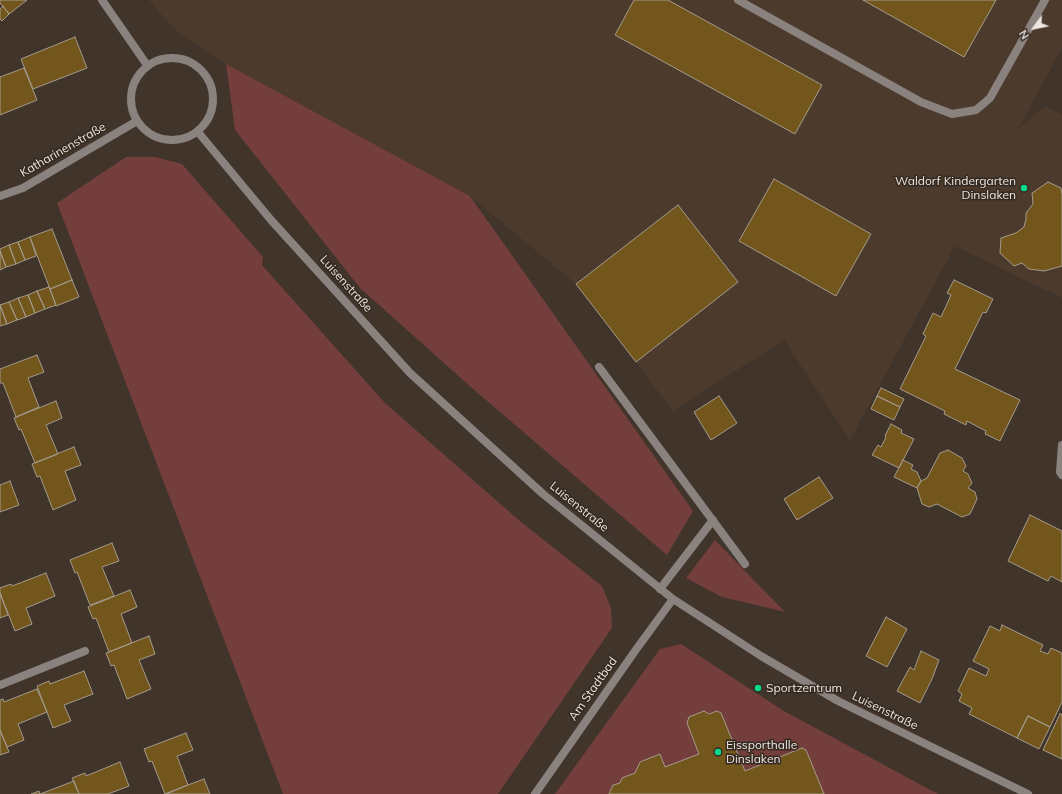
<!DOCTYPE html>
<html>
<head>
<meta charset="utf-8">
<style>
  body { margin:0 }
  #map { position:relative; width:1062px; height:794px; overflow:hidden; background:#40342b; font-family:Mulish,sans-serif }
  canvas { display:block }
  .north { position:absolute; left:1014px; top:8px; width:40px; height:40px; -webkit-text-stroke:3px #352a21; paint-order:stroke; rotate:237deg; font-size:11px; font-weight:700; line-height:16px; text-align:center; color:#ede5df }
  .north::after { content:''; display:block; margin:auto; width:14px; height:18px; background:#ede5df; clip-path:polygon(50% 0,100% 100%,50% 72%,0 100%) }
</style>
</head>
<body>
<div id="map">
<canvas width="1062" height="794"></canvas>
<div class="north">N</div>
</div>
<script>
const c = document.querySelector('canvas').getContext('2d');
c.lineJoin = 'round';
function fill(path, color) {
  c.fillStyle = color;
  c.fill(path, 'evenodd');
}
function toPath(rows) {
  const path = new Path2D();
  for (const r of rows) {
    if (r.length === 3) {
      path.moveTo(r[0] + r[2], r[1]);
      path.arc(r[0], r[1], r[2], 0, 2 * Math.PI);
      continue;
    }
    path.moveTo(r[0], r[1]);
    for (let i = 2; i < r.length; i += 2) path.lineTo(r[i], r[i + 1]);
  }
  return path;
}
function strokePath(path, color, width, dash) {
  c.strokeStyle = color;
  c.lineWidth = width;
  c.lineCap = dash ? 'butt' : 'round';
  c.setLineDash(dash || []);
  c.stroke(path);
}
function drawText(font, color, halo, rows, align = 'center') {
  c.font = font + ' Mulish,sans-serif';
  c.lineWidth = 3;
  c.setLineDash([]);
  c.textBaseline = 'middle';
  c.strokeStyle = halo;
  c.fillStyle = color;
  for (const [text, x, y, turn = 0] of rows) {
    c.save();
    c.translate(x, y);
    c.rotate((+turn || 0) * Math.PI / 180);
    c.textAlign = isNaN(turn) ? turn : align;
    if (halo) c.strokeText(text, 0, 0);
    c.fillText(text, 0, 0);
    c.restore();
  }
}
fill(toPath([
  [149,0,1062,0,1062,48,1018,129,1046,106,1062,115,1062,298,955,246,850,440,784,340,673,411,576,284,470,196,226,64,173,28]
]), '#4c3b2d');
fill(toPath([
  [226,64,470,196,693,511,667,555,472,388,360,288,235,130],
  [126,157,155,157,182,164,263,257,262,265,385,403,521,522,602,586,611,608,612,628,498,794,283,794,57,203],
  [715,540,785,612,722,597,686,578],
  [681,644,784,711,938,794,555,794,660,649]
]), '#733e3c');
const building = toPath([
  [0,0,27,0,9,14,0,3,0,0],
  [634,0,668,0,822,85,795,134,615,35,634,0],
  [863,0,996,0,964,57,863,0],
  [3,6,9,14,2,21,0,19,0,9,3,6],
  [75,37,87,68,33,89,21,59,75,37],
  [24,68,37,100,0,115,0,77,24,68],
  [774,179,871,234,836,296,739,241,774,179],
  [1048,182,1061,188,1062,195,1062,266,1044,271,1029,269,1022,263,1014,266,1000,253,1001,238,1016,233,1024,227,1026,219,1026,213,1033,204,1032,193,1048,182],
  [678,205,738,282,636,362,576,284,678,205],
  [52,229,72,280,50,289,30,237,52,229],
  [30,237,36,256,25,260,18,242,30,237],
  [18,242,25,260,16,264,9,245,18,242],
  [9,245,16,264,6,267,0,251,0,249,9,245],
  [0,251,6,267,0,270,0,251],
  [72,280,79,297,56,306,50,289,72,280],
  [954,280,993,299,986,313,983,312,955,369,1020,400,1000,441,985,434,986,431,967,421,966,425,944,414,945,411,900,389,926,336,923,334,933,313,941,317,951,295,947,293,954,280],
  [49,287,56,305,45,309,37,291,49,287],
  [37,291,45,309,35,313,28,295,37,291],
  [28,295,35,313,26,317,18,298,28,295],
  [18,298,26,317,17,320,9,302,18,298],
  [9,302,17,320,7,324,0,305,9,302],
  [0,305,7,324,0,326,0,305],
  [37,355,44,372,28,378,39,407,16,417,3,383,0,383,0,369,37,355],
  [881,388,904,399,900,407,877,396,881,388],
  [719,396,737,423,711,440,694,412,719,396],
  [877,396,900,407,894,420,871,409,877,396],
  [56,401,62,418,46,425,58,454,35,463,21,429,19,430,14,418,56,401],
  [891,424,902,430,901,433,914,439,899,468,872,455,878,445,881,447,886,437,885,436,891,424],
  [74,447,81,465,65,471,76,500,53,510,40,476,37,477,32,464,74,447],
  [948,450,962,458,966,466,963,471,968,474,972,483,968,488,975,492,977,499,970,514,962,517,937,504,929,507,922,504,917,488,921,481,927,478,940,453,948,450],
  [903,460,913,465,911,469,917,472,921,481,917,488,894,477,903,460],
  [819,477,833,498,797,520,784,499,819,477],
  [10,481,19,505,0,512,0,485,10,481],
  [1030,515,1062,531,1062,582,1051,576,1048,581,1008,561,1030,515],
  [112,543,119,561,102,567,114,596,90,605,77,572,75,573,70,560,112,543],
  [46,573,55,596,26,608,32,624,15,631,0,593,0,588,11,584,12,586,46,573],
  [130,590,137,607,121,614,132,643,109,652,96,618,93,619,88,607,130,590],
  [0,593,8,615,0,618,0,593],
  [886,617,907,629,887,667,866,656,886,617],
  [1002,625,1043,645,1040,651,1048,654,1051,648,1062,653,1062,702,1050,727,1028,716,1017,738,969,714,972,708,959,701,962,694,958,691,969,668,986,676,989,669,973,661,990,626,1000,631,1002,625],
  [149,636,155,654,139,660,151,689,127,699,114,665,111,666,106,653,149,636],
  [921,651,939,660,932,679,920,703,897,691,910,667,914,670,921,651],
  [84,671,93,694,64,705,71,721,53,728,37,686,49,681,50,684,84,671],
  [37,689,47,712,18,724,24,740,7,747,0,730,0,700,3,699,4,702,37,689],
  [704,711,709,714,717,711,721,713,745,771,802,748,806,750,824,794,609,794,613,785,620,783,622,778,635,773,640,762,660,754,665,767,699,754,687,723,689,717,704,711],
  [1060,714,1062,714,1062,759,1043,750,1060,714],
  [1028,716,1050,727,1039,749,1017,738,1028,716],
  [0,730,9,752,0,755,0,730],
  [186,733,193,750,177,756,188,785,165,794,152,761,149,762,144,749,186,733],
  [120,762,129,786,108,794,79,794,72,778,85,773,86,776,120,762],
  [204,779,210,794,166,794,188,785,204,779],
  [74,781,79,794,31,794,39,791,40,794,74,781]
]);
fill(building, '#73561c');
strokePath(building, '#a49b8d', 1);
strokePath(toPath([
  [738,0,921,102,952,114,976,110,990,98,1045,0],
  [599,367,745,564],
  [660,589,713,520],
  [0,685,85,651]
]), '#8a827f', 8);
strokePath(toPath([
  [102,0,147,65],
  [172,99,41],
  [198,132,271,220,410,373,543,494,673,599,761,656,838,701,1028,794],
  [0,196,23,188,137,121],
  [1062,445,1060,472,1062,475],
  [535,794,635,651,673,599]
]), '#8a827f', 8);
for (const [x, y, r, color] of [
  [1024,188,4,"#0cd98a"],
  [758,688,4,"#0cd98a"],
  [718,752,4,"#0cd98a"]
]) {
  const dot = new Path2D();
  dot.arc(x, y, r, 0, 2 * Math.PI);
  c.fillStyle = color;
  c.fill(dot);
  strokePath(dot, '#352a21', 1.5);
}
drawText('12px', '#ede5df', '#352a21', [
  ["Katharinenstraße",63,150,-30],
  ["Luisenstraße",346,284,48],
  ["Luisenstraße",579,507,39],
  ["Am Stadtbad",593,689,-55],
  ["Luisenstraße",885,711,26]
]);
drawText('12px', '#ede5df', '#352a21', [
  ["Waldorf Kindergarten",1016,181,"right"],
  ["Dinslaken",1016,195,"right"],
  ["Sportzentrum",766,688],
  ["Eissporthalle",726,745],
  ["Dinslaken",726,759]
], 'left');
</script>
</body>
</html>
